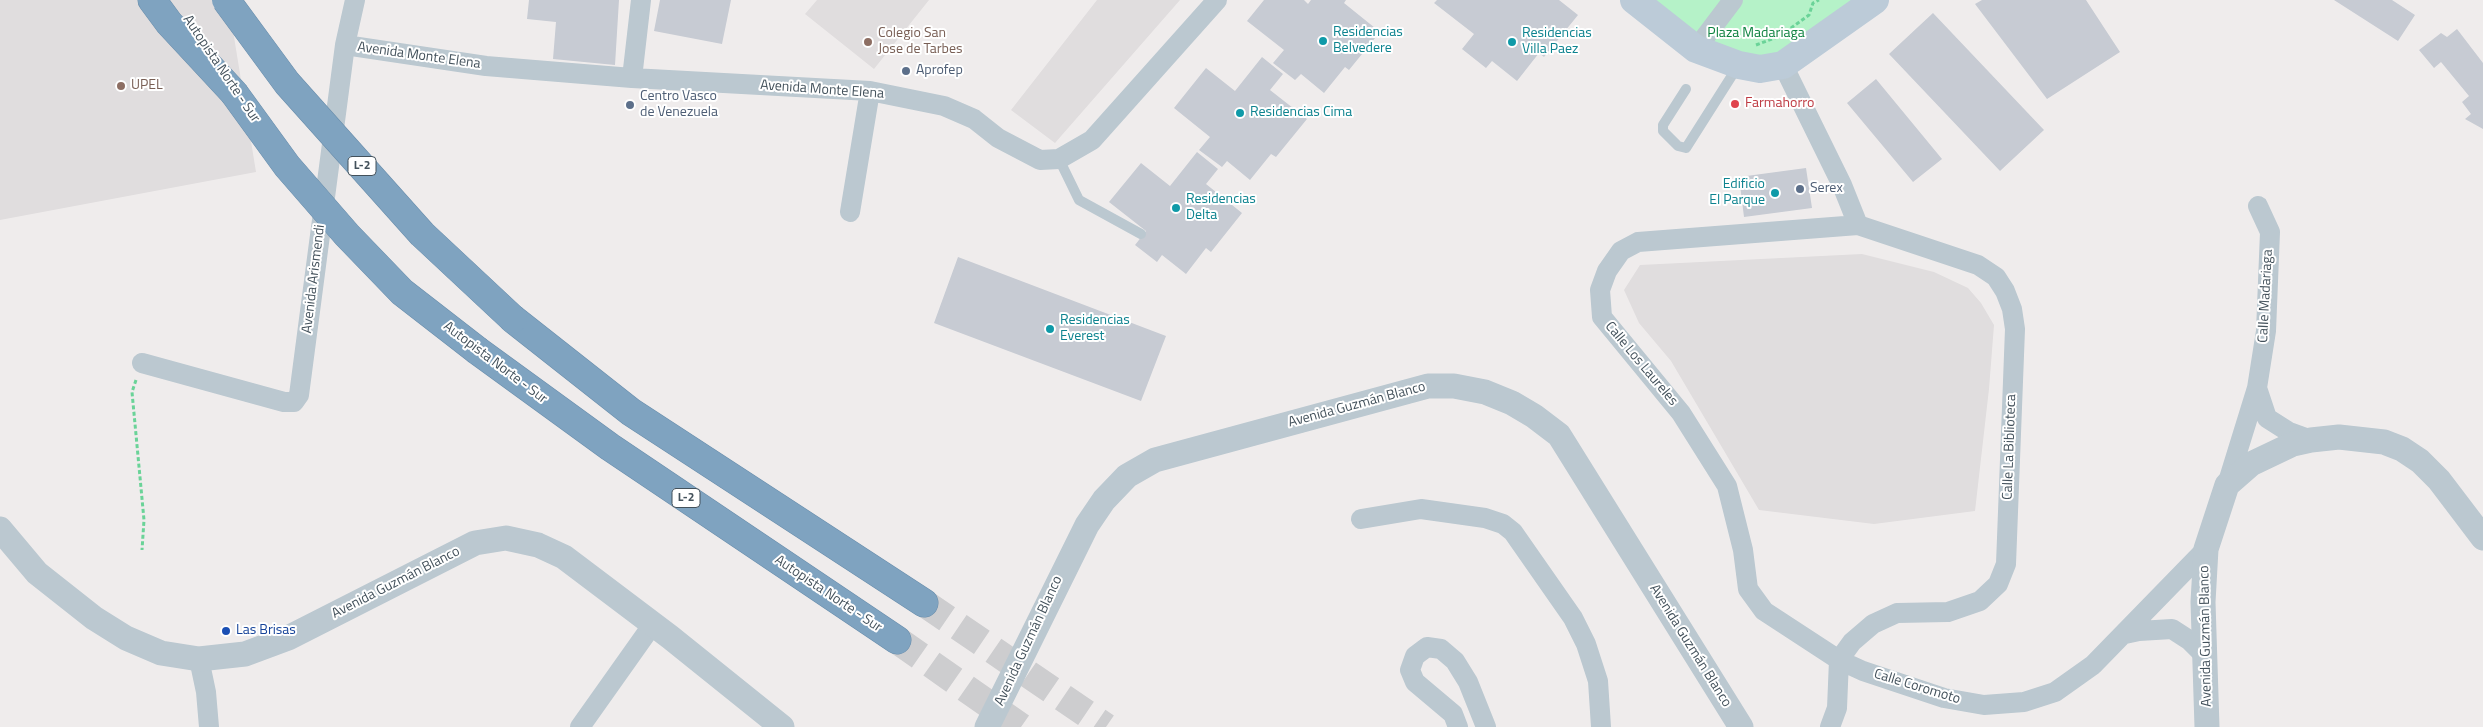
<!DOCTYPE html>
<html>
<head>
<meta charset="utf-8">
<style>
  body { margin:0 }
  canvas { display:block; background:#efecec }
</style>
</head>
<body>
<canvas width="2483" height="727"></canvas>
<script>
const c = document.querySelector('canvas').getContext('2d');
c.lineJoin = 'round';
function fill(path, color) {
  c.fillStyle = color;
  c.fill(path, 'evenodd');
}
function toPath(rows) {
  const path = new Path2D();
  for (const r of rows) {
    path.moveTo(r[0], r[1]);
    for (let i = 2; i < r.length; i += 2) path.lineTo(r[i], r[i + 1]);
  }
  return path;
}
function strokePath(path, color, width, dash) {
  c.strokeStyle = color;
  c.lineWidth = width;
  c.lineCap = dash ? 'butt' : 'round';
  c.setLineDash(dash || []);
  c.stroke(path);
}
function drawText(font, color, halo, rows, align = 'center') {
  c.font = font + ' "Titillium Web",sans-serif';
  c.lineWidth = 4;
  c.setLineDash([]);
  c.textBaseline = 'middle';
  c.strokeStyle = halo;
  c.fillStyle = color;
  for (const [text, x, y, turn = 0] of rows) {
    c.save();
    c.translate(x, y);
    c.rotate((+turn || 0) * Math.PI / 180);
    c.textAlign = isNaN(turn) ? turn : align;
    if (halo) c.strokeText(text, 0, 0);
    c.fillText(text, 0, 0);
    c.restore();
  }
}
fill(toPath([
  [0,0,228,0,256,172,0,220],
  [817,0,929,0,874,69,805,14],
  [1097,0,1180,0,1055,143,1011,110],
  [1862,254,1934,272,1968,288,1981,303,1994,325,1989,389,1975,511,1874,524,1759,510,1671,361,1639,323,1624,290,1640,265]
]), '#e0ddde');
fill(toPath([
  [1634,0,1875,0,1760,69]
]), '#b5f2c8');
fill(toPath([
  [529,0,619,0,615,65,553,59,556,22,527,19],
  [660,0,731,0,722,44,654,31],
  [1264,0,1304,0,1308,4,1311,0,1346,0,1344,3,1380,32,1349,70,1345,67,1324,93,1301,74,1295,80,1273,63,1284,50,1247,21],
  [1437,0,1559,0,1578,15,1544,57,1539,53,1517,81,1492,61,1486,68,1462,49,1474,34,1434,3],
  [1982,0,2086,0,2120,52,2047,99,1975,4],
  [2334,0,2392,0,2415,15,2398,41],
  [1933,13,2044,130,2000,171,1889,54],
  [2457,29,2483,63,2483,129,2465,119,2471,114,2462,102,2469,96,2441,62,2434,68,2419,50,2441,33,2447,37],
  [1262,57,1283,74,1270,90,1307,119,1276,157,1271,154,1250,180,1227,161,1222,167,1199,150,1210,137,1174,108,1206,68,1235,91],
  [1876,79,1942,159,1913,182,1847,103],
  [1197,152,1218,169,1206,184,1242,213,1211,252,1206,248,1186,274,1162,255,1157,262,1135,245,1146,231,1109,202,1141,163,1170,186],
  [1806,168,1812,208,1744,217,1739,177],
  [958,257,1166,336,1141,401,934,323]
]), '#c7cbd3');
strokePath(toPath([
  [924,603,1106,727],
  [897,640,1021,727]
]), '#cdcdcf', 28, [28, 14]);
const motorway = toPath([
  [152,0,169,23,234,93],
  [513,319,631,412,924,603],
  [478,351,610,447,897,640]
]);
strokePath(motorway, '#6a8eac', 29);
strokePath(toPath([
  [1756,45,1780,36,1809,15,1813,3,1819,0],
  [136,380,132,392,144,520,142,550]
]), '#6ad398', 3, [4, 2.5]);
strokePath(toPath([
  [1686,89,1663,125,1663,131,1678,146,1686,148,1738,66],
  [1059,159,1079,200,1141,234]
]), '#bbc8d0', 10);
strokePath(toPath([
  [345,45,486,66,632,78,870,91,944,106,974,119,998,138,1040,160,1059,159,1092,140,1217,0],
  [1696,49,1733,0],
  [1783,65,1842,185,1858,225],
  [632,78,641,0],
  [850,212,870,91],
  [142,363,284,402,294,402,299,395,345,45,355,0],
  [2257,388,2267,418,2289,432,2311,440],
  [2227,485,2257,388,2266,331,2270,232,2258,206],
  [1361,519,1421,509,1485,518,1503,524,1513,532,1573,618,1586,644,1598,681,1601,727],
  [2125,634,2139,631,2172,629,2189,640,2205,656],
  [199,659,206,692,209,727],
  [1839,660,1852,642,1873,624,1897,613,1948,612,1980,601,1998,584,2006,564,2015,329,2012,309,2005,291,1996,277,1978,265,1858,225,1638,242,1621,251,1607,271,1600,290,1602,317,1681,413,1727,486,1743,550,1748,589,1764,611,1839,660,1863,671,1944,698,1984,705,2024,702,2055,692,2093,665,2206,549],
  [580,727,653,624],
  [1458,727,1453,714,1415,682,1410,670,1415,656,1427,647,1441,649,1455,661,1468,682,1486,727],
  [1830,727,1837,708,1839,660]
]), '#bbc8d0', 20);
strokePath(toPath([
  [0,529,37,573,94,618,126,638,161,653,199,659,245,654,288,638,475,543,506,538,538,545,564,557,670,637,782,727],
  [987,727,1087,525,1104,500,1127,476,1155,460,1428,386,1454,386,1485,392,1512,403,1534,416,1559,435,1741,727],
  [2207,727,2203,602,2206,549,2227,485,2251,464,2293,444,2311,440,2339,437,2384,442,2402,449,2420,461,2439,480,2483,538]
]), '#bbc8d0', 25);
strokePath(toPath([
  [1634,0,1696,49,1739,65,1760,69,1783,65,1875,0]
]), '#bccbd8', 28);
strokePath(motorway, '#7fa3c0', 28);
const motorwayBridge = toPath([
  [226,0,287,83,422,234,513,319],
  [234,93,287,166,347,235,402,292,478,351]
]);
strokePath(motorwayBridge, '#6a8eac', 29, []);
strokePath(motorwayBridge, '#7fa3c0', 28);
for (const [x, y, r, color] of [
  [1323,41,5,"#0f9aa8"],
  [868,42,5,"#8d6e63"],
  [1512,42,5,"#0f9aa8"],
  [906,71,5,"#5c6f8a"],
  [121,86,5,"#8d6e63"],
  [1735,104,5,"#e0444e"],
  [630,105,5,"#5c6f8a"],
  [1240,113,5,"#0f9aa8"],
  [1800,189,5,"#5c6f8a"],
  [1775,193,5,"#0f9aa8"],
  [1176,208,5,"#0f9aa8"],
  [1050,329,5,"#0f9aa8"],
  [226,631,5,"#1a4fb4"]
]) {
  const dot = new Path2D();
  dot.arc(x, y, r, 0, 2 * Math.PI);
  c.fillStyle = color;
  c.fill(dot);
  strokePath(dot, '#fff', 2);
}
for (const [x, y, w] of [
  [362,166,28],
  [686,498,28]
]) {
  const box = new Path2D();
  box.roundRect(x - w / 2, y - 9.5, w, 19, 4);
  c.fillStyle = '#fff';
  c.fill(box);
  strokePath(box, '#43515b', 1);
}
drawText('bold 12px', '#43515b', null, [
  ["L-2",362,166],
  ["L-2",686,498]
]);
drawText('14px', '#0d838f', '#fff', [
  ["Residencias",1333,33],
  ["Belvedere",1333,49],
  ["Residencias",1522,34],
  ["Villa Paez",1522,50],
  ["Residencias Cima",1250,113],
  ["Edificio",1765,185,"right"],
  ["El Parque",1765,201,"right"],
  ["Residencias",1186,200],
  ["Delta",1186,216],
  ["Residencias",1060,321],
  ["Everest",1060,337]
], 'left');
drawText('14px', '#785e54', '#fff', [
  ["Colegio San",878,34],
  ["Jose de Tarbes",878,50],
  ["UPEL",131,86]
], 'left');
drawText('14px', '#0e8240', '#fff', [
  ["Plaza Madariaga",1756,34]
]);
drawText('14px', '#43515b', '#fff', [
  ["Avenida Monte Elena",419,56,8],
  ["Autopista Norte - Sur",221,69,56],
  ["Avenida Monte Elena",822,90,4],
  ["Avenida Arismendi",314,279,-83],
  ["Calle Madariaga",2266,296,-87],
  ["Autopista Norte - Sur",495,363,37],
  ["Calle Los Laureles",1641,364,50],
  ["Avenida Guzmán Blanco",1357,405,-15],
  ["Calle La Biblioteca",2010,447,-88],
  ["Avenida Guzmán Blanco",396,583,-27],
  ["Autopista Norte - Sur",828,594,34],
  ["Avenida Guzmán Blanco",2206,636,-91],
  ["Avenida Guzmán Blanco",1029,641,-65],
  ["Avenida Guzmán Blanco",1690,646,58],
  ["Calle Coromoto",1917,687,17]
]);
drawText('14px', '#4e5e75', '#fff', [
  ["Aprofep",916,71],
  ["Centro Vasco",640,97],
  ["de Venezuela",640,113],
  ["Serex",1810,189]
], 'left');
drawText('14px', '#be3a42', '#fff', [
  ["Farmahorro",1745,104]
], 'left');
drawText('14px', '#164399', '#fff', [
  ["Las Brisas",236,631]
], 'left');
</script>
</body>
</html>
